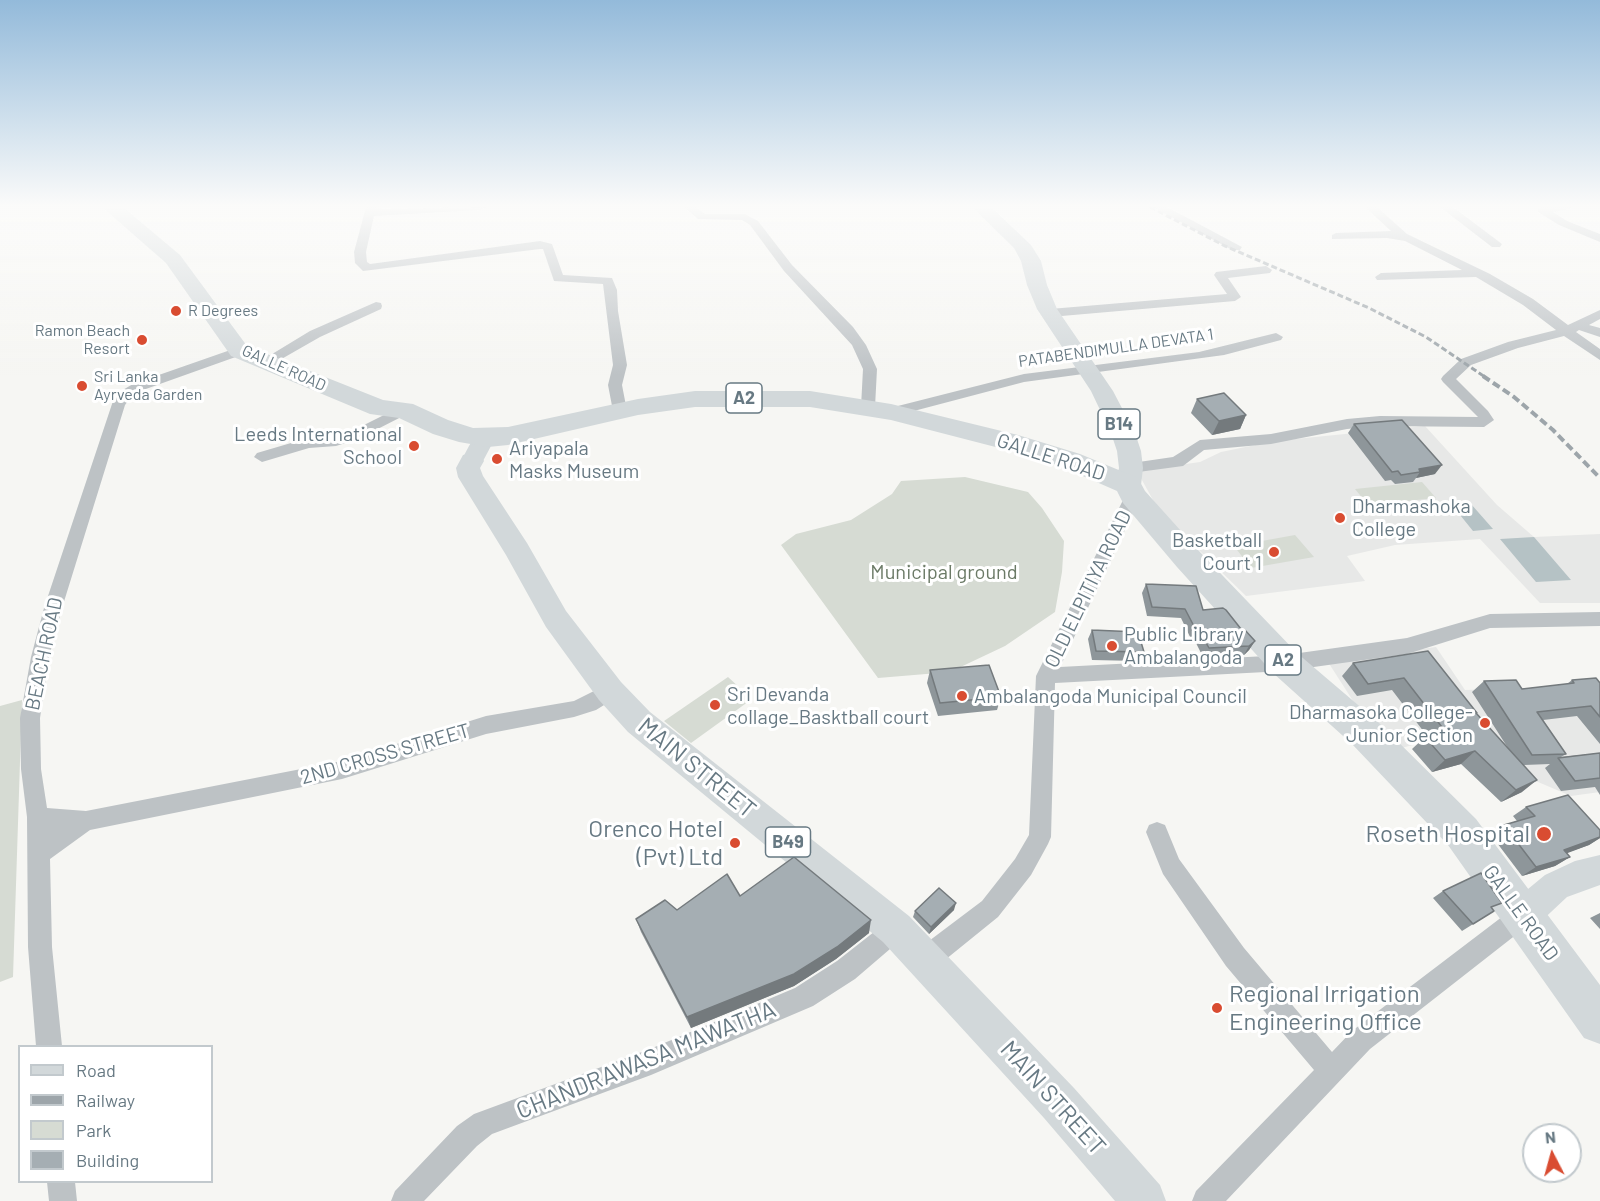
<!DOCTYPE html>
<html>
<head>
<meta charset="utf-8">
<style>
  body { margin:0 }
  #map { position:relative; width:1600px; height:1201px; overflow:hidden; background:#f6f6f3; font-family:Barlow,sans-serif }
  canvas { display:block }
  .legend { position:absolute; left:18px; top:1045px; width:195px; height:138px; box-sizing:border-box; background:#fff; border:2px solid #c2c9cd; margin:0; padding:8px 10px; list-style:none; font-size:18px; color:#677983 }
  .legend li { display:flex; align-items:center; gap:12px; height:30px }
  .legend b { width:30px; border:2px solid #c2c9cd }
  .north { position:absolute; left:1522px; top:1123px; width:60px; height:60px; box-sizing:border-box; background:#fff; border:2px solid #c2c9cd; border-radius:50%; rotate:354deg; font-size:16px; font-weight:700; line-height:24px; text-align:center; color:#677983 }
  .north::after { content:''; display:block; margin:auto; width:21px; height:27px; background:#d94c31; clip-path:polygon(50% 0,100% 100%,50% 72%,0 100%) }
</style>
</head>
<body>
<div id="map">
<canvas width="1600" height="1201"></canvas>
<ul class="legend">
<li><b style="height:8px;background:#d2d8da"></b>Road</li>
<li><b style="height:8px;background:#9da5aa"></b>Railway</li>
<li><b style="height:16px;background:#d6dbd3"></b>Park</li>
<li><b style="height:16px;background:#a5aeb3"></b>Building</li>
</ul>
<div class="north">N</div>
</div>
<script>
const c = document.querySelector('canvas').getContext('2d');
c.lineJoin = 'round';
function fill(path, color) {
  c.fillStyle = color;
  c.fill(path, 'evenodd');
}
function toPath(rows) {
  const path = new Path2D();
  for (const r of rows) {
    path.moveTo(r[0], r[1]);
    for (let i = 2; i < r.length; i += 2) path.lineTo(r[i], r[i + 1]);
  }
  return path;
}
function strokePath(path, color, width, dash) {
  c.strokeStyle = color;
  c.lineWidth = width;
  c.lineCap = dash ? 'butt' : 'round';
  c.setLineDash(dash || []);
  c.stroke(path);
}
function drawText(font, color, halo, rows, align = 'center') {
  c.font = font + ' Barlow,sans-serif';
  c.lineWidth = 6;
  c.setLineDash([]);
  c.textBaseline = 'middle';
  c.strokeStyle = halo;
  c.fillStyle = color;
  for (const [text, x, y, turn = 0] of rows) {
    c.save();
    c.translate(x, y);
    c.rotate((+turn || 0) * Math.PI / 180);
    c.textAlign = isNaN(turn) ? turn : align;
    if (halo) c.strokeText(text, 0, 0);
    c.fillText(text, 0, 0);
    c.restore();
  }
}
fill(toPath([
  [1425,426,1497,505,1534,537,1600,534,1600,603,1540,603,1480,539,1395,545,1347,556,1365,581,1246,596,1159,511,1137,471,1200,462,1221,452,1275,441],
  [1436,647,1465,690,1589,686,1600,700,1600,792,1571,796,1531,779,1475,728,1398,749,1364,718,1328,662]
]), '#e7e8e7');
fill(toPath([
  [965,477,1028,492,1042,508,1064,541,1062,572,1055,612,1005,646,950,672,878,678,781,545,796,534,851,520,892,494,901,481],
  [1422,482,1436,498,1368,505,1355,489],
  [1295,535,1314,557,1251,568,1234,546],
  [728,677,752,699,691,743,664,721],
  [22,700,13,977,0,982,0,706]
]), '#d6dbd3');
fill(toPath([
  [1471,504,1493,529,1473,531,1452,505],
  [1534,537,1571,580,1536,582,1500,539]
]), '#b5c2c5');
fill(toPath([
  [366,207,376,207,376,209,486,207,480,210,374,216,366,252,367,262,370,264,540,241,552,244,563,275,612,278,617,290,618,311,627,365,622,385,627,411,625,414,620,416,613,411,608,385,613,365,603,284,554,281,543,249,540,249,363,271,355,263,354,252,366,207],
  [684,207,696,207,705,214,745,214,758,221,792,265,853,327,866,345,877,369,875,407,873,410,863,410,861,407,863,369,852,345,784,271,750,225,742,220,698,219,684,207],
  [1153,207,1167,207,1242,247,1240,250,1232,250,1153,207],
  [1365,207,1377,207,1407,234,1490,274,1533,299,1568,325,1600,310,1600,319,1589,325,1600,328,1600,337,1579,330,1576,332,1600,349,1600,360,1564,336,1518,348,1471,365,1456,379,1488,411,1494,420,1484,427,1380,426,1347,429,1271,444,1204,450,1183,466,1131,473,1125,472,1123,468,1125,464,1173,457,1200,440,1271,434,1347,419,1380,416,1478,417,1443,382,1441,379,1443,376,1461,359,1508,342,1556,330,1523,305,1476,277,1377,280,1375,277,1381,273,1462,270,1405,241,1387,238,1332,239,1332,235,1336,233,1391,231,1365,207],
  [1440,207,1453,207,1502,244,1500,247,1492,247,1440,207],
  [1542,207,1571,207,1570,209,1553,212,1567,221,1600,234,1600,242,1559,225,1538,212,1538,208,1542,207],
  [1266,266,1272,270,1270,273,1228,278,1241,297,1235,301,1050,317,1043,313,1050,309,1227,294,1214,275,1216,272,1266,266],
  [376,302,381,303,382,306,381,309,320,337,271,365,261,365,259,362,310,331,376,302],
  [1276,333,1283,337,1281,340,1224,355,1024,382,891,417,884,412,886,409,1024,374,1199,352,1276,333],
  [239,347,246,351,244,354,143,390,131,397,125,405,62,608,49,657,40,718,41,769,47,808,86,811,342,761,486,716,574,701,610,683,617,685,620,691,617,697,596,710,574,717,486,734,342,779,90,830,50,859,52,947,62,1046,36,1046,28,947,27,817,21,769,20,718,31,657,44,608,113,401,121,391,133,384,239,347],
  [404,405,411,410,409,413,358,439,336,446,309,448,262,462,254,457,257,453,308,438,335,436,348,433,404,405],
  [1133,490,1139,492,1141,496,1060,667,1285,655,1407,638,1490,614,1600,612,1600,626,1490,628,1407,654,1285,671,1055,683,1051,837,1048,844,1031,875,998,917,935,968,926,971,917,968,914,959,917,950,982,901,1015,859,1029,835,1036,676,1125,496,1127,492,1133,490],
  [1157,822,1165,825,1179,859,1244,948,1332,1052,1352,1031,1515,907,1523,903,1531,907,1535,915,1531,923,1370,1049,1226,1201,1192,1201,1196,1191,1314,1070,1226,966,1163,874,1146,832,1149,825,1157,822],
  [896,917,904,921,908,929,904,937,855,979,813,1006,651,1075,492,1134,477,1146,424,1201,391,1201,395,1191,457,1126,474,1114,650,1049,795,988,837,961,888,921,896,917],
  [47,1182,75,1182,77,1201,49,1201,47,1182]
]), '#bdc2c5');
fill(toPath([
  [480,439,488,441,491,446,483,461,480,466,472,468,464,466,461,461,469,446,472,441,480,439],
  [1600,855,1600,885,1567,897,1535,927,1523,932,1511,927,1506,915,1511,903,1545,875,1575,861,1600,855]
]), '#d2d8da');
fill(toPath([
  [972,207,991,207,1031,245,1041,261,1047,285,1057,309,1113,391,1135,433,1141,451,1143,468,1141,485,1137,491,1128,494,1119,491,1115,485,1119,468,1117,451,1111,433,1091,391,1037,309,1027,285,1021,261,1014,248,972,207],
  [472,453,481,455,484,461,480,468,483,476,527,543,566,611,621,682,650,712,909,916,1074,1088,1160,1185,1166,1201,1115,1201,1044,1118,883,942,628,732,599,700,546,627,506,555,458,477,456,468,463,455,472,453]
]), '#d2d8da');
fill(toPath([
  [102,207,123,207,180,255,247,346,383,400,413,404,448,420,473,428,508,427,638,399,695,391,810,391,891,404,1018,435,1080,454,1138,478,1145,491,1199,551,1297,653,1378,722,1476,819,1600,985,1600,1044,1584,1038,1448,845,1352,744,1273,673,1177,567,1123,503,1117,491,1060,466,1011,451,891,420,810,407,695,407,638,415,508,445,488,447,459,442,433,434,399,418,370,414,231,356,166,263,102,207]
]), '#d2d8da');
strokePath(toPath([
  [1150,207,1225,246,1369,308,1426,337,1485,377]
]), '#9da5aa', 3, [6, 3]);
strokePath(toPath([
  [1483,376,1514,397,1553,430,1600,478]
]), '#9da5aa', 4, [8, 4]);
fill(toPath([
  [1197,399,1246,415,1240,429,1212,435,1191,413],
  [1354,424,1435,474,1416,478,1413,482,1395,484,1391,480,1385,481,1348,433],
  [1146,584,1241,629,1255,641,1249,650,1244,655,1203,657,1195,641,1192,641,1181,618,1147,616,1142,593],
  [1092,630,1144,652,1139,661,1092,660,1088,639],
  [1428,651,1477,713,1476,714,1508,748,1472,692,1484,681,1522,689,1567,684,1572,680,1600,683,1600,744,1577,716,1543,720,1566,754,1561,757,1600,753,1600,795,1595,787,1561,791,1545,768,1550,764,1524,765,1522,792,1501,802,1461,764,1432,772,1412,749,1425,737,1427,736,1392,690,1357,696,1342,676,1353,663],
  [930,670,1001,697,997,710,938,716,927,683],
  [1526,807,1600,830,1600,838,1589,845,1566,853,1570,857,1555,866,1522,876,1491,835,1504,825,1517,821,1513,816],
  [1443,891,1492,909,1494,911,1462,931,1433,898],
  [740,896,869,933,836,959,794,986,691,1028,641,932,636,919],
  [954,910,929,934,913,917,915,911],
  [1600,913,1600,929,1590,918]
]), '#8e969a');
fill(toPath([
  [1246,415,1240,429,1212,435,1219,421],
  [1442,465,1435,474,1416,478,1420,472,1419,469],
  [1255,641,1249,650,1244,655,1249,646],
  [1475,751,1461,764,1432,772,1445,760],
  [1537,780,1522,792,1501,802,1516,790],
  [1600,837,1600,838,1589,845,1549,860,1564,850],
  [1570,857,1555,866,1522,876,1536,867],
  [956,903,954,910,929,934,931,927],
  [871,920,869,933,836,959,794,986,691,1028,687,1017]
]), '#747a7d');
const building = toPath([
  [1224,393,1246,415,1219,421,1197,399,1224,393],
  [1402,420,1442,465,1419,469,1420,472,1401,475,1398,471,1392,472,1354,424,1402,420],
  [1146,584,1196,586,1203,610,1223,608,1226,610,1241,629,1244,629,1255,641,1249,646,1209,648,1200,632,1197,632,1185,609,1152,607,1146,584],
  [1092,630,1138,632,1144,652,1096,651,1092,630],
  [1428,651,1477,713,1476,713,1537,780,1516,790,1475,751,1445,760,1425,737,1445,731,1404,678,1368,684,1353,663,1428,651],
  [989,665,1001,697,940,703,930,670,989,665],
  [1596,678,1600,683,1600,717,1591,706,1537,712,1566,754,1532,755,1484,681,1516,680,1522,689,1574,683,1572,680,1596,678],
  [1600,753,1600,778,1575,781,1558,758,1600,753],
  [1568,795,1600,830,1600,837,1564,850,1570,857,1536,867,1504,825,1535,816,1526,807,1568,795],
  [794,857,871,920,837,947,794,974,687,1017,636,919,665,900,677,910,727,874,740,896,794,857],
  [1481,873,1502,903,1491,907,1494,911,1473,924,1443,891,1481,873],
  [939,888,956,903,931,927,915,911,939,888]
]);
fill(building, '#a5aeb3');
strokePath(building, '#747a7d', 1.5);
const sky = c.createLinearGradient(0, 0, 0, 375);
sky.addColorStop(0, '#93bada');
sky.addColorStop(0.55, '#fbfbfa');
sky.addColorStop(1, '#fbfbfa00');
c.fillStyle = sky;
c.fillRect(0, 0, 1600, 375);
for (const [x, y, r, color] of [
  [176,311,6,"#d94c31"],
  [142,340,6,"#d94c31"],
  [82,386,6,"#d94c31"],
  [414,446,6,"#d94c31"],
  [497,459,6,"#d94c31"],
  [1340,518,6,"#d94c31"],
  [1274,552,6,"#d94c31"],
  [1112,646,6,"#d94c31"],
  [962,696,6,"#d94c31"],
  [715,705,6,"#d94c31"],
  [1485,723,6,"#d94c31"],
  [1544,834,8,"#d94c31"],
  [735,843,6,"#d94c31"],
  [1217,1008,6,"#d94c31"]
]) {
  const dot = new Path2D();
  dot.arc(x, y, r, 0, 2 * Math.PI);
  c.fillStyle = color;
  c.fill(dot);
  strokePath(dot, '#fff', 2);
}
drawText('16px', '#677983', '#fff', [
  ["R Degrees",188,311],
  ["Ramon Beach",130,331,"right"],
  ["Resort",130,349,"right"],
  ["Sri Lanka",94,377],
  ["Ayrveda Garden",94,395]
], 'left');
drawText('16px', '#677983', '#fff', [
  ["PATABENDIMULLA DEVATA 1",1116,348,-8],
  ["GALLE ROAD",284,368,24]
]);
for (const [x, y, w] of [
  [744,398,36],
  [1119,424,42],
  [1283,660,36],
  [788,842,45]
]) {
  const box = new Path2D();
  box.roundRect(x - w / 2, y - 15, w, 30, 4.5);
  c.fillStyle = '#fff';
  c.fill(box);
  strokePath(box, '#677983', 1.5);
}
drawText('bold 18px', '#677983', null, [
  ["A2",744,398],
  ["B14",1119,424],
  ["A2",1283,660],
  ["B49",788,842]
]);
drawText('20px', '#677983', '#fff', [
  ["Leeds International",402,434,"right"],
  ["School",402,457,"right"],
  ["Ariyapala",509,448],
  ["Masks Museum",509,471],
  ["Dharmashoka",1352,506],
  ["College",1352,529],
  ["Basketball",1262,540,"right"],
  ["Court 1",1262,563,"right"],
  ["Public Library",1124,634],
  ["Ambalangoda",1124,657],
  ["Sri Devanda",727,694],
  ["collage_Basktball court",727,717],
  ["Ambalangoda Municipal Council",974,696],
  ["Dharmasoka College-",1473,712,"right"],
  ["Junior Section",1473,735,"right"]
], 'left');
drawText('20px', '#677983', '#fff', [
  ["GALLE ROAD",1051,457,18],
  ["OLD ELPITIYA ROAD",1088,589,-64],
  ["BEACH ROAD",44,654,-78],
  ["2ND CROSS STREET",385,754,-16],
  ["GALLE ROAD",1521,913,54]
]);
drawText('20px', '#6b7a66', '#fff', [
  ["Municipal ground",944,572]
]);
drawText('24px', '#677983', '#fff', [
  ["MAIN STREET",697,768,39],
  ["CHANDRAWASA MAWATHA",646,1060,-22],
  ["MAIN STREET",1053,1098,48]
]);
drawText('24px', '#677983', '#fff', [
  ["Orenco Hotel",723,829],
  ["(Pvt) Ltd",723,857],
  ["Roseth Hospital",1530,834],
  ["Regional Irrigation",1229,994,"left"],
  ["Engineering Office",1229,1022,"left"]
], 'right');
</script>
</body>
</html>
